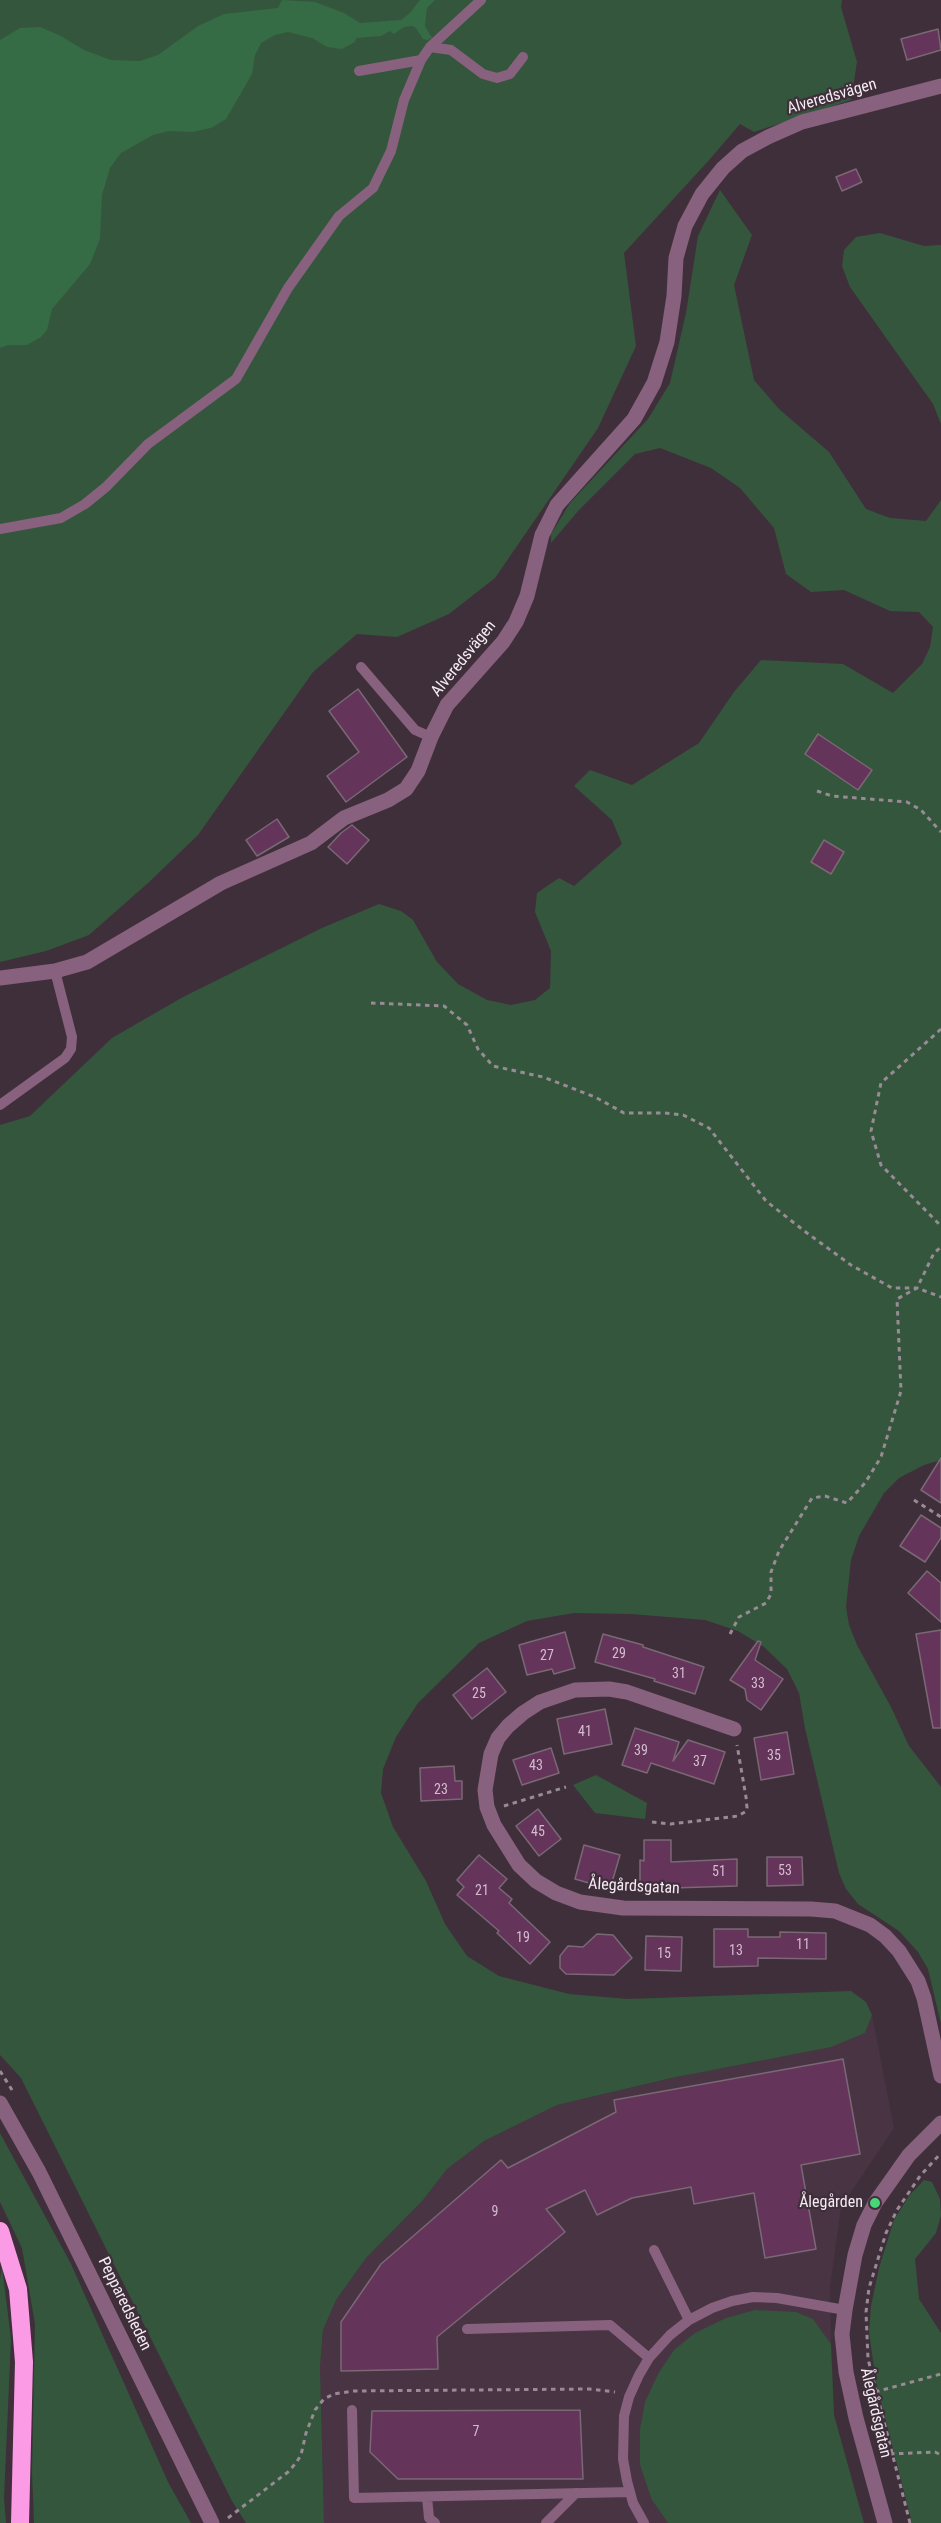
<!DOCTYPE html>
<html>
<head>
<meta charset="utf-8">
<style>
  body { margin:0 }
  canvas { display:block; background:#3e2f3a }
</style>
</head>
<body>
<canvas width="941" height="2523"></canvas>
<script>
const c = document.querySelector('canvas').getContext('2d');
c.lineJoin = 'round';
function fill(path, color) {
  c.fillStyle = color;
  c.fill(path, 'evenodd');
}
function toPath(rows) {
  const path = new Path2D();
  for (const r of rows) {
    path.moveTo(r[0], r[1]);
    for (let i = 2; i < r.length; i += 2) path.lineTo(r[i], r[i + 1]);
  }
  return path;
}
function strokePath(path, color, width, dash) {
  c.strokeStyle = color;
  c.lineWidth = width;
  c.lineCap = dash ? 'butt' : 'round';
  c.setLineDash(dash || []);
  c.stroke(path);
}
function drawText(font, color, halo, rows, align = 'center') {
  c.font = font + ' "Roboto Condensed",sans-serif';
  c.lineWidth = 4.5;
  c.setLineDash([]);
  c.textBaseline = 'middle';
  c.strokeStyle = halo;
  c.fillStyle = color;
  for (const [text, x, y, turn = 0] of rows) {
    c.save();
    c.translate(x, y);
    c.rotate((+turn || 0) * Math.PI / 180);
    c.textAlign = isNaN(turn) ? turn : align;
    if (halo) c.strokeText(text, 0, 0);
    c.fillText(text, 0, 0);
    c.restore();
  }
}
fill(toPath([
  [872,2015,894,2128,841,2207,830,2287,831,2344,813,2319,796,2312,652,2500,668,2523,324,2523,320,2367,323,2330,336,2300,366,2258,423,2200,447,2169,484,2141,557,2105,865,2033]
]), '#493444');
fill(toPath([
  [0,0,842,0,841,7,857,62,851,100,754,132,740,124,710,159,624,253,636,346,598,428,495,578,449,614,397,637,357,634,313,672,198,835,148,883,89,935,46,951,0,962],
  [720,190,752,235,734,285,754,380,779,409,829,452,866,509,890,518,926,521,941,500,941,1460,924,1465,899,1478,884,1493,859,1536,851,1560,846,1607,849,1625,857,1645,891,1707,909,1746,941,1787,941,2024,928,1969,918,1952,899,1931,858,1904,846,1889,839,1873,805,1728,799,1693,787,1669,764,1647,738,1631,705,1620,631,1614,574,1613,527,1621,479,1643,418,1703,396,1737,383,1769,381,1793,393,1827,426,1881,445,1924,467,1956,499,1976,569,1994,628,1999,851,1991,866,2002,872,2015,865,2033,831,2047,676,2077,557,2105,484,2141,447,2169,423,2200,366,2258,336,2300,323,2330,320,2367,324,2523,246,2523,232,2501,21,2078,0,2055,0,1125,30,1116,112,1038,183,997,322,928,379,904,401,911,413,920,437,962,458,984,487,1000,511,1005,535,1000,550,988,551,951,535,912,537,893,559,878,574,886,622,844,612,820,574,786,590,770,632,785,699,743,734,692,761,660,843,664,893,693,922,664,930,647,933,627,919,612,890,611,844,590,811,592,786,574,774,528,740,488,711,468,660,448,635,454,578,511,551,543,551,534,570,503,648,419,670,383,686,313,698,236],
  [880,233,924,246,941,245,941,424,933,404,850,287,842,266,844,250,856,237],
  [596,1775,647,1803,645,1819,595,1813,573,1785],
  [0,2133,71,2264,168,2482,191,2523,34,2523,32,2472,35,2324,22,2248,0,2202],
  [924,2180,932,2182,940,2199,941,2215,936,2233,915,2259,919,2299,941,2333,941,2523,912,2523,876,2382,869,2332,871,2306,879,2268,894,2220,909,2196],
  [2,2266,11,2339,4,2498,6,2523,0,2523,0,2278],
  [755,2310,796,2312,813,2319,831,2344,834,2415,864,2523,668,2523,652,2500,640,2465,640,2429,645,2402,658,2374,674,2350,695,2333,726,2318]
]), '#34563c');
fill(toPath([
  [282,0,315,2,344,13,360,23,401,20,410,13,420,0,435,0,427,8,425,26,432,38,427,40,423,39,416,28,412,26,404,27,394,34,390,31,381,36,356,38,355,42,342,49,327,47,312,38,288,32,275,35,261,43,255,55,252,74,226,119,211,128,192,132,169,131,153,135,121,153,110,168,102,195,100,239,90,264,52,309,47,330,41,337,27,345,8,345,0,348,0,40,20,28,40,27,59,35,84,50,111,60,140,61,158,55,198,26,224,14,278,8]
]), '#356c45');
const building = toPath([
  [938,29,941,50,907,60,901,39,938,29],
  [856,169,862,182,842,191,836,177,856,169],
  [358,689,407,757,346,802,327,776,359,752,329,711,358,689],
  [818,734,872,770,858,790,805,754,818,734],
  [277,819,289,837,257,856,246,840,277,819],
  [352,825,369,840,347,864,328,847,341,833,352,825],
  [824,840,844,852,831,874,811,862,824,840],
  [941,1458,941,1503,921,1490,941,1458],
  [921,1515,941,1528,941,1538,925,1562,900,1546,921,1515],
  [927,1571,941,1583,941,1622,908,1593,927,1571],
  [941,1630,941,1728,933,1728,916,1634,941,1630],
  [565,1632,575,1668,554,1674,552,1669,527,1675,519,1645,565,1632],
  [603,1634,643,1645,643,1647,704,1667,695,1694,654,1681,655,1679,595,1662,603,1634],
  [758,1641,761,1642,755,1660,783,1679,761,1710,747,1700,745,1689,730,1680,758,1641],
  [487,1668,506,1692,472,1719,453,1695,487,1668],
  [605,1709,612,1744,564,1754,557,1719,605,1709],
  [635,1728,679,1742,673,1761,688,1740,725,1752,714,1784,651,1763,647,1773,622,1765,635,1728],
  [787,1732,794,1774,761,1780,754,1738,787,1732],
  [551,1748,559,1773,522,1785,513,1760,551,1748],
  [454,1766,455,1781,462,1781,462,1799,421,1801,420,1768,454,1766],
  [538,1809,561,1839,539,1856,516,1826,538,1809],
  [644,1840,671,1840,671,1862,737,1859,737,1886,640,1889,640,1860,644,1861,644,1840],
  [584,1845,620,1855,610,1889,575,1879,584,1845],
  [479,1855,507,1879,499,1888,512,1899,509,1903,550,1942,530,1964,497,1933,499,1931,457,1895,464,1887,457,1880,479,1855],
  [767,1857,802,1857,803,1885,767,1886,767,1857],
  [714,1929,748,1929,748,1937,780,1937,780,1932,826,1933,826,1959,758,1958,758,1966,714,1967,714,1929],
  [597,1934,613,1935,632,1958,614,1975,566,1974,560,1968,560,1956,568,1946,583,1947,597,1934],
  [646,1936,682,1937,681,1971,645,1970,646,1936],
  [843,2059,860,2154,801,2165,816,2249,765,2258,754,2193,694,2204,691,2187,632,2198,597,2215,585,2190,546,2209,565,2232,437,2337,438,2369,341,2371,341,2322,381,2264,501,2160,508,2168,616,2112,614,2100,843,2059],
  [580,2410,583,2479,398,2479,370,2452,372,2411,580,2410]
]);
fill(building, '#65345a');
strokePath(building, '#7a6875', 1.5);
strokePath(toPath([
  [817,791,832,796,907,802,921,810,941,832],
  [371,1003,444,1006,467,1025,478,1049,493,1066,543,1077,595,1097,624,1113,665,1113,683,1115,709,1128,766,1201,807,1233,851,1265,892,1288,917,1288,941,1297],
  [941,1029,881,1083,871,1131,881,1165,941,1226],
  [914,1500,941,1517],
  [730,1634,739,1617,766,1603,771,1594,771,1572,779,1551,812,1498,825,1496,847,1503,865,1483,881,1457,901,1391,897,1299,917,1288,934,1253,941,1247],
  [504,1806,566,1787],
  [652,1822,671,1824,738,1816,745,1812,747,1808,746,1797,737,1745],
  [0,2071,14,2093],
  [875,2392,941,2374],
  [890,2454,935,2452,941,2455],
  [228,2518,288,2472,296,2463,301,2455,306,2433,315,2410,324,2399,334,2394,353,2391,589,2389,615,2392],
  [910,2523,868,2359,866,2312,869,2288,886,2233,897,2210,920,2176,941,2153]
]), '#988b95', 3, [4.5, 4.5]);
strokePath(toPath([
  [430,47,451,50,483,74,497,78,510,74,523,57],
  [359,71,421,60],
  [0,529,61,518,85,504,106,487,148,444,236,379,288,288,339,216,373,188,391,151,404,100,421,60,430,47,481,0],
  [361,667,415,730,431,737],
  [0,1105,65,1058,71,1049,72,1037,55,971],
  [654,2250,689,2320],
  [467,2329,610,2325,649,2358],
  [352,2410,354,2498,630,2492],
  [427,2497,429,2518,435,2523],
  [546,2523,576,2493],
  [644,2523,633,2503,627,2481,623,2459,624,2416,629,2397,639,2375,649,2358,670,2335,689,2320,712,2308,732,2301,753,2297,777,2298,845,2310]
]), '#88617e', 10);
strokePath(toPath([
  [0,978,55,971,87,962,221,883,311,843,344,818,388,800,406,789,418,771,431,737,447,705,503,642,516,622,527,596,542,535,557,505,634,419,654,383,667,342,674,296,676,258,685,226,702,194,723,168,742,151,768,137,802,122,941,86],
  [734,1729,627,1692,609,1689,575,1690,540,1702,523,1713,508,1726,498,1738,491,1754,485,1790,487,1807,494,1825,519,1865,536,1881,556,1893,580,1902,623,1908,811,1909,835,1911,870,1925,885,1936,899,1951,918,1981,924,1998,941,2076],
  [885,2523,856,2418,846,2372,842,2334,845,2310,855,2255,864,2225,875,2203,909,2155,941,2123]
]), '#88617e', 15);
strokePath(toPath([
  [0,2103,39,2172,212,2523]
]), '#88617e', 15);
strokePath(toPath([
  [0,2231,18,2289,24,2362,20,2523]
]), '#fb9be5', 18);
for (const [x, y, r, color] of [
  [875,2203,6,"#47d779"]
]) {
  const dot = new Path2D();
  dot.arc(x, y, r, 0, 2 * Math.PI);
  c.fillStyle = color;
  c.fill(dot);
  strokePath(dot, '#3e2f3a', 2);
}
drawText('14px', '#d2bdcd', null, [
  ["29",619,1654],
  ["27",547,1656],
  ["31",679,1674],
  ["33",758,1684],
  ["25",479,1694],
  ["41",585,1732],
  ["39",641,1751],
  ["35",774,1756],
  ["37",700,1762],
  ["43",536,1766],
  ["23",441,1790],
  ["45",538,1832],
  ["53",785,1871],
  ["51",719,1872],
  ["21",482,1891],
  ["19",523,1938],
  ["11",803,1945],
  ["13",736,1951],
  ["15",664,1954],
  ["9",495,2212],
  ["7",476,2432]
]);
drawText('16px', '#f6ebf3', '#3e2f3a', [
  ["Alveredsvägen",832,97,-16],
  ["Alveredsvägen",464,659,-51],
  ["Ålegårdsgatan",634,1887,3],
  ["Pepparedsleden",124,2304,64],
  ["Ålegårdsgatan",875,2413,77]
]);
drawText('16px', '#f6ebf3', '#3e2f3a', [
  ["Ålegården",863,2203]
], 'right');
</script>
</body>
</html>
